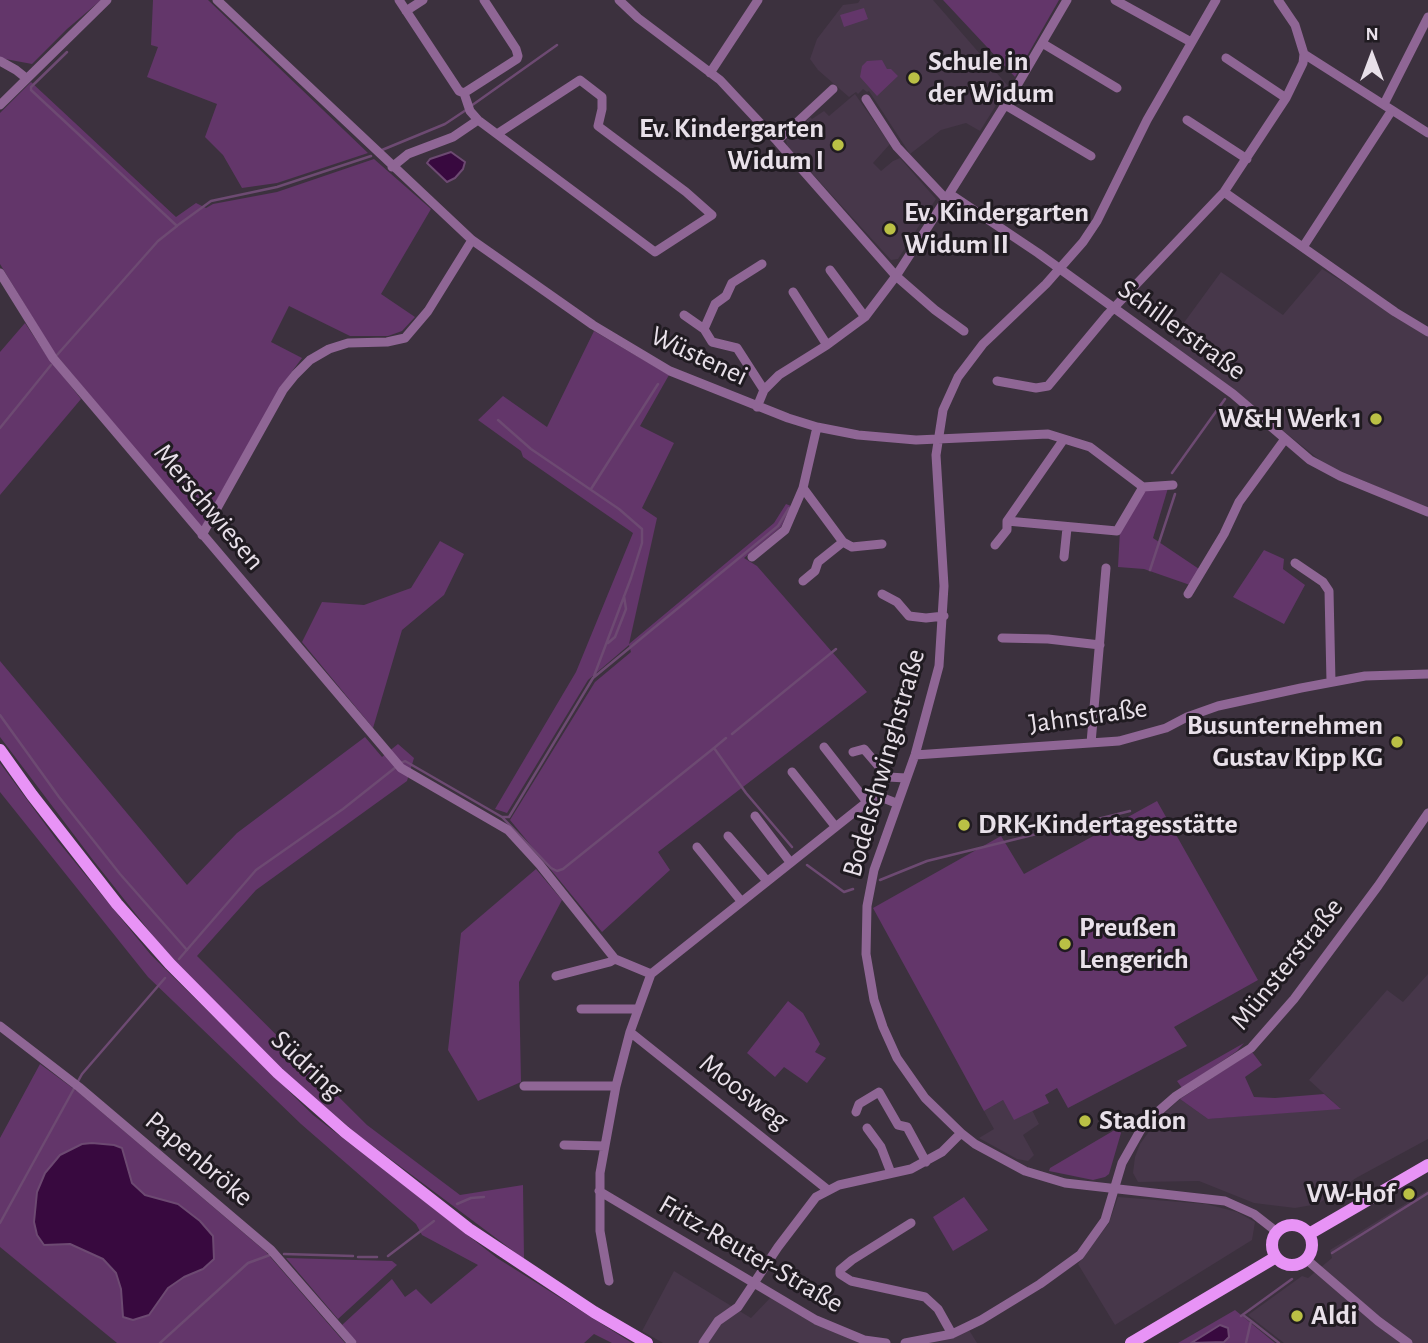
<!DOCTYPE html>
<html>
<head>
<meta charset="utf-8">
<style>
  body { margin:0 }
  #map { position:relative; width:1428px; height:1343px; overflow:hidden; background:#3c313e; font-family:"Alegreya Sans",sans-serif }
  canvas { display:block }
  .north { position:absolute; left:1337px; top:21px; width:70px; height:70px; -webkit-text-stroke:5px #201b21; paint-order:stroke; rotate:0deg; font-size:19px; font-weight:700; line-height:28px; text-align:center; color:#e8e0e9 }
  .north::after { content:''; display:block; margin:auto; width:24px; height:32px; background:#e8e0e9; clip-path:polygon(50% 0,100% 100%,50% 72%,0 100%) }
</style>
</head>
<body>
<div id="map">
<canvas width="1428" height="1343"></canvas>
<div class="north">N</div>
</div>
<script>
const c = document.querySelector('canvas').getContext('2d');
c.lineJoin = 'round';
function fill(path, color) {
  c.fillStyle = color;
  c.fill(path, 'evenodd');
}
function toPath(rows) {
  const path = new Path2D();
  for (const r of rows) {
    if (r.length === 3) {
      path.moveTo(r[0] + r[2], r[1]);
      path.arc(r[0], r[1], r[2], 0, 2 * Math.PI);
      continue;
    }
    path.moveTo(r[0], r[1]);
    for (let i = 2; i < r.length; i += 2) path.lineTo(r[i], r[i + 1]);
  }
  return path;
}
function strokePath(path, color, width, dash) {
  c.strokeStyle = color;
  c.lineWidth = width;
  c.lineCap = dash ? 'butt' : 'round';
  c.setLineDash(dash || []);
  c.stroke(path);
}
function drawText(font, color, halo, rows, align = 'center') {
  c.font = font + ' "Alegreya Sans",sans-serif';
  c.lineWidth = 6;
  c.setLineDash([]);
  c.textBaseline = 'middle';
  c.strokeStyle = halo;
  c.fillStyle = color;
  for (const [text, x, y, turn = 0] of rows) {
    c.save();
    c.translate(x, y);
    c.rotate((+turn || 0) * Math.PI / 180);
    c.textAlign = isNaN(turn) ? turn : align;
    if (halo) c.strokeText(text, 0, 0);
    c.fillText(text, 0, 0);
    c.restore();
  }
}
fill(toPath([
  [860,0,933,0,1008,86,980,131,966,123,941,130,910,154,869,91,867,92,863,89,858,94,856,92,849,97,818,70,810,59,817,39,843,5,858,3],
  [855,94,890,144,873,163,881,171,893,161,900,158,936,199,898,259,891,260,787,146,786,140,810,117,812,119,824,111,829,116],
  [1322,269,1428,334,1428,508,1326,465,1227,386,1164,350,1221,272,1283,315],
  [1428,974,1428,1139,1356,1178,1318,1204,1295,1208,1254,1203,1199,1181,1138,1182,1133,1173,1135,1157,1140,1144,1158,1119,1180,1099,1208,1119,1340,1108,1309,1080,1387,990,1403,1002],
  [1003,1100,1014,1119,1032,1110,1039,1124,1023,1135,1034,1155,1028,1161,1017,1159,979,1138,994,1129,984,1111],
  [1428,1190,1428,1343,1284,1343,1248,1315,1302,1276,1308,1278,1332,1258,1330,1250],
  [1118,1197,1206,1204,1237,1212,1255,1222,1252,1240,1115,1325,1078,1264,1109,1223],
  [674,1271,751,1318,772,1296,864,1343,663,1343,642,1331],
  [969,1330,977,1343,926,1343]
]), '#47374a');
fill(toPath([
  [0,0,101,0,67,29,32,64,0,58],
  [153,0,208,0,368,153,277,183,242,188,223,155,205,137,217,104,147,77,158,47,151,45],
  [943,0,1059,0,1015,77],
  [864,8,868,19,844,27,840,15],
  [882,60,887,69,891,69,898,76,877,96,860,77,862,66,867,61],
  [31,82,176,217,196,203,206,208,213,204,277,192,374,159,431,209,381,294,415,317,402,331,388,336,350,336,289,306,271,342,302,358,282,385,201,528,53,351,0,264,0,113],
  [25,323,47,356,81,399,0,495,0,352],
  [594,331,669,375,640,426,674,443,642,508,657,518,629,644,774,523,786,504,791,506,781,527,744,558,757,566,867,692,658,852,670,870,602,932,510,820,595,682,631,652,629,645,588,680,507,813,495,809,576,672,633,533,523,457,521,451,478,420,503,396,547,427],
  [1168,488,1153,538,1199,569,1190,585,1144,569,1118,567,1120,530,1144,490],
  [440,541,464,554,444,595,402,630,373,728,302,642,322,602,364,605,411,588],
  [1264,550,1284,559,1283,569,1305,585,1284,624,1233,597],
  [0,661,187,885,237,833,365,737,382,757,398,744,414,758,407,781,256,890,197,956,367,1125,460,1195,523,1185,524,1259,357,1134,281,1069,169,956,93,860,0,737],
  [0,763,56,839,151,955,313,1115,497,1258,632,1343,612,1343,594,1334,584,1343,357,1343,342,1325,392,1279,405,1297,416,1289,431,1304,478,1265,422,1235,416,1224,301,1124,148,977,0,792],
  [1157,801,1258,980,1174,1027,1187,1046,1068,1108,1057,1088,1045,1095,1049,1103,1014,1120,1003,1100,984,1111,873,908,1001,836,1024,874],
  [536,869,562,900,519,982,521,1082,478,1101,448,1050,461,933],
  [788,1001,803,1013,820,1044,815,1052,826,1058,807,1083,784,1067,775,1077,747,1053],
  [1244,1043,1237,1051,1182,1088,1177,1081],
  [1252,1052,1262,1065,1245,1077,1254,1097,1275,1098,1324,1094,1341,1109,1208,1119,1180,1099],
  [40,1064,78,1092,266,1252,345,1343,117,1343,0,1247,0,1138],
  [92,1143,114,1145,127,1167,132,1183,145,1195,178,1204,200,1221,213,1236,203,1269,184,1277,168,1288,159,1299,123,1317,121,1289,116,1272,103,1259,70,1244,34,1222,37,1192,45,1173,82,1144],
  [1118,1128,1121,1133,1109,1174,1105,1177,1093,1180,1049,1171,1050,1168],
  [964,1197,988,1230,953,1251,933,1217],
  [286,1258,392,1261,397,1265,338,1319],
  [1235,1310,1275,1343,1178,1343]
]), '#63366a');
const water = toPath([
  [451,152,465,162,463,169,455,178,447,182,427,163,430,159,451,152],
  [92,1143,114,1145,122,1148,132,1183,145,1195,178,1204,200,1221,213,1236,214,1259,203,1269,184,1277,168,1288,149,1315,133,1320,123,1317,121,1289,116,1273,103,1259,70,1244,44,1245,37,1235,34,1222,37,1192,45,1173,60,1155,82,1144,92,1143],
  [1220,1325,1228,1328,1229,1337,1224,1342,1191,1343,1220,1325]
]);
fill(water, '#38093f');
strokePath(water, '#6d4a72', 2);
strokePath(toPath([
  [471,106,557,45],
  [382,150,445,124,466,110],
  [178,225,211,201,277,187,371,156],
  [57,355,158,241,177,226,31,90,31,87,67,52],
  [498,420,531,449,619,509,642,529,642,543,631,578,594,676],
  [0,428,51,365],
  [1172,473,1225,399],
  [591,489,658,384],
  [1150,570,1175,494],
  [608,643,615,637,626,609,624,596],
  [0,715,59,797,120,874,187,950],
  [732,734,836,649],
  [714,748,726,738],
  [401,763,405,761,502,817,509,817,593,678,778,526,789,508],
  [502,817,551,868,557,871,563,869,714,748,746,793,792,847],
  [807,865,844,892,853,889],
  [880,880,927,861,1130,811],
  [179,959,256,870,343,809,396,767],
  [457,1204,471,1198,484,1197],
  [0,1223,82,1074,165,978],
  [1332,1253,1428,1193],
  [284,1254,353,1256],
  [388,1256,434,1221],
  [358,1257,377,1257],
  [1243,1315,1251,1321,1246,1343],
  [1241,1316,1292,1279],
  [1251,1321,1279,1343],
  [160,1343,248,1263,270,1255]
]), '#6d4a72', 2.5);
strokePath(toPath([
  [217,0,472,240,593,325,670,371,788,418,817,427,858,435,916,440,1048,434,1090,447,1143,487,1173,485],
  [399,0,459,91,464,93,517,59,518,56,516,49,484,0],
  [619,0,638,18,720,80,777,141,896,276,935,310,964,331],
  [1115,0,1191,42],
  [1216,0,1147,120,1097,221,1083,242,1046,284,983,344,958,377,943,410,936,455,944,586,939,666,915,755,874,870,867,906,866,954,874,1000,883,1027,897,1058,925,1098,961,1133,975,1144,1025,1171,1065,1183,1225,1201,1254,1214,1277,1232],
  [406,11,423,0],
  [1042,43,1117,88],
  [1304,54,1428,133],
  [1226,58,1286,98],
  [0,61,16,70,26,78],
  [710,73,758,0],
  [464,93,470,111,478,120,655,252,712,215,686,192,598,126,602,109,602,97,580,80,497,134],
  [866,99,897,147,946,199],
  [1384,104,1428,17],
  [0,105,107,0],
  [1005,105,1091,156],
  [1187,120,1247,159],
  [777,141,833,89],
  [392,167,408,154,453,137,478,120],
  [1224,192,1395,312,1428,332],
  [950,194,1038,253,1233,394,1310,460,1340,476,1428,512],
  [1303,247,1392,110],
  [762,264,732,283,726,296,715,304,704,329,712,342,737,348,764,390],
  [830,270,865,317],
  [0,273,53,358,401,768,508,830,540,865,615,959,651,974],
  [793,292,827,345],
  [684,315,704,329],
  [997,381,1036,388,1048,386,1108,314,1224,192,1286,98,1303,63,1304,54,1295,25,1278,0],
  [757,407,764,390,779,375,827,345,865,317,896,276,946,199,1015,89,1067,0],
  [817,427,803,488,843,542,852,547,882,544],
  [1064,439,1007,521,1117,531,1143,487],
  [202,535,283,390,295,375,310,360,329,349,348,343,387,342,405,338,428,311,472,240],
  [995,545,1007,530,1007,521],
  [752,557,785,530,803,488],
  [1064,557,1067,528],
  [1295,563,1323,582,1329,591,1331,682],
  [803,581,815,571,818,562,843,542],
  [882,594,897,602,909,616,926,618,944,616],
  [1188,594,1224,534,1239,502,1285,439],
  [1002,638,1048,639,1100,645],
  [1091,743,1106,568],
  [824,747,867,802],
  [853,752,864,749,888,777,906,778],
  [915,755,1119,741,1166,728,1187,717,1218,706,1301,688,1365,676,1428,674],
  [792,772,835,826],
  [755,816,790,862],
  [728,836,767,881],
  [697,847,741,901],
  [556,976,610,962,615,959],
  [581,1009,638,1009],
  [0,1026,79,1087,271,1250,352,1343],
  [630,1032,828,1190],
  [524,1086,616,1086],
  [856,1112,859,1104,879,1092,898,1125,907,1127,926,1162],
  [867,1128,881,1147,891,1173],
  [564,1145,605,1146],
  [599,1191,816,1320,864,1340,886,1343],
  [911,1223,852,1260,840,1270,840,1274,851,1281,925,1297,938,1309,952,1334],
  [1306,1259,1378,1321,1408,1343],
  [609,1281,600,1231,600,1173,616,1086,630,1032,651,974,867,802,878,796,896,803],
  [703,1343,718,1321,738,1307,778,1247,816,1197,839,1185,911,1169,942,1152,961,1133],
  [905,1343,952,1334,981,1320,1040,1284,1080,1255,1105,1220,1122,1163,1144,1124,1176,1096,1251,1048,1294,999,1378,886,1428,813]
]), '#8f6695', 9);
strokePath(toPath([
  [0,750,32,795,117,904,170,964,278,1073,345,1132,469,1229,594,1312,647,1343],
  [1292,1245,20],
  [1309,1234,1428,1165],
  [1131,1343,1276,1257]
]), '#e893f6', 12);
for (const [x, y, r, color] of [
  [914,78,7,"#bac045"],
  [838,145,7,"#bac045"],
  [890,229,7,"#bac045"],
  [1376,419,7,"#bac045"],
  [1397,742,7,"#bac045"],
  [964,825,7,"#bac045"],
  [1065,944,7,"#bac045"],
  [1085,1121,7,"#bac045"],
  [1409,1194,7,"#bac045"],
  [1297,1316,7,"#bac045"]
]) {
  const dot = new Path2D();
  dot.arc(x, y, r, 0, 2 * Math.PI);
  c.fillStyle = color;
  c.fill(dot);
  strokePath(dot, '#201b21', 2.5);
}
drawText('bold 28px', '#e8e0e9', '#201b21', [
  ["Schule in",928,62],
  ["der Widum",928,94],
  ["Ev. Kindergarten",824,129,"right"],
  ["Widum I",824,161,"right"],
  ["Ev. Kindergarten",904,213],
  ["Widum II",904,245],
  ["W&H Werk 1",1362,419,"right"],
  ["Busunternehmen",1383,726,"right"],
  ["Gustav Kipp KG",1383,758,"right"],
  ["DRK-Kindertagesstätte",978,825],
  ["Preußen",1079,928],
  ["Lengerich",1079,960],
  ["Stadion",1099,1121],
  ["VW-Hof",1395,1194,"right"],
  ["Aldi",1311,1316]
], 'left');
drawText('28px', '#e8e0e9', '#201b21', [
  ["Schillerstraße",1182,330,36],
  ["Wüstenei",699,356,25],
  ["Merschwiesen",209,507,50],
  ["Jahnstraße",1088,716,-8],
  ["Bodelschwinghstraße",884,763,-74],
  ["Münsterstraße",1287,964,-51],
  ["Südring",307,1065,43],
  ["Moosweg",744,1092,38],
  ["Papenbröke",199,1159,40],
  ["Fritz-Reuter-Straße",751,1254,30]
]);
</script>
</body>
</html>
